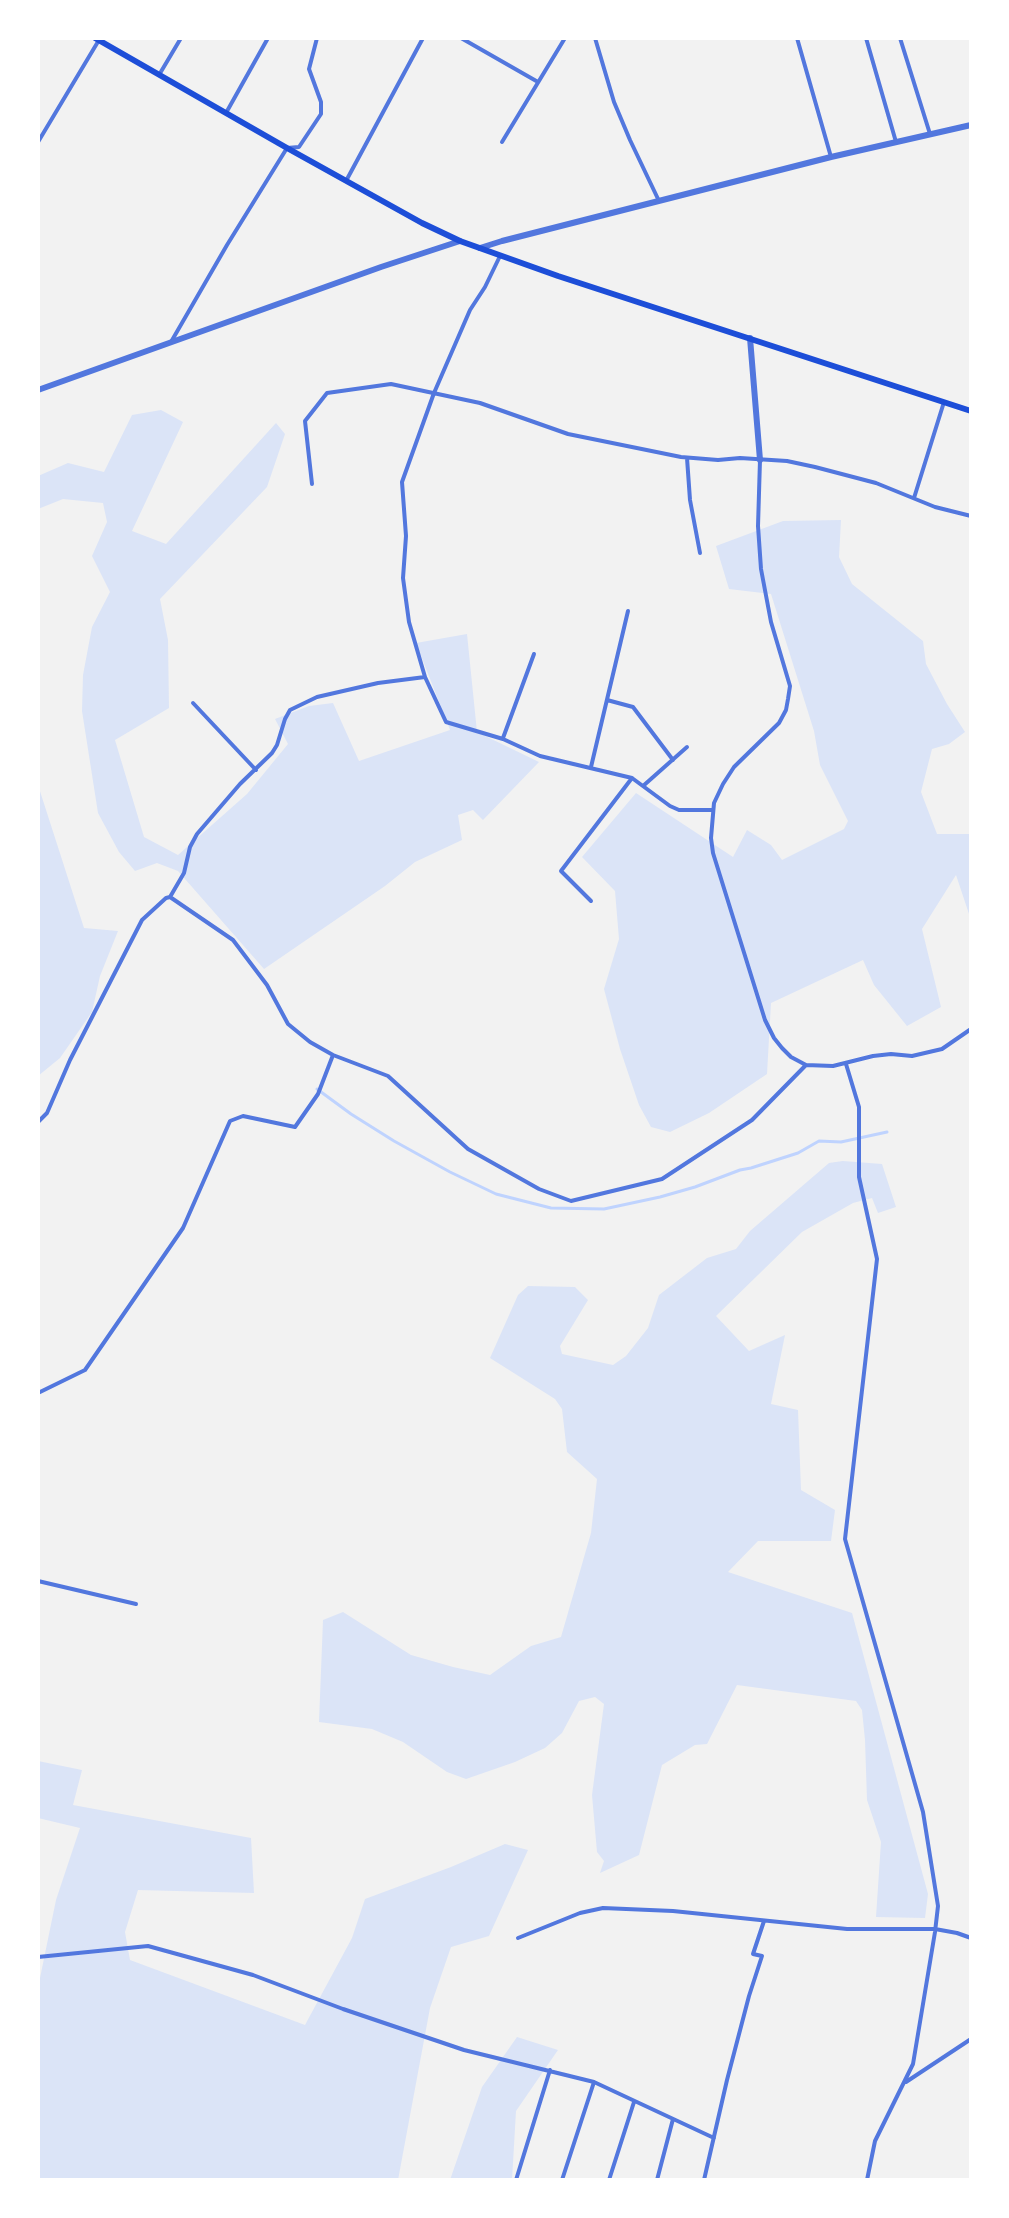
<!DOCTYPE html>
<html>
<head>
<meta charset="utf-8">
<style>
  body { margin:0 }
  #map { position:relative; width:1009px; height:2218px; overflow:hidden; background:#f2f2f2; font-family:Roboto,sans-serif }
  canvas { display:block }
  .frame { position:absolute; inset:0; border:40px solid #fff; pointer-events:none }
</style>
</head>
<body>
<div id="map">
<canvas width="1009" height="2218"></canvas>
<div class="frame"></div>
</div>
<script>
const c = document.querySelector('canvas').getContext('2d');
c.lineJoin = 'round';
function fill(path, color) {
  c.fillStyle = color;
  c.fill(path, 'evenodd');
}
function toPath(rows) {
  const path = new Path2D();
  for (const r of rows) {
    path.moveTo(r[0], r[1]);
    for (let i = 2; i < r.length; i += 2) path.lineTo(r[i], r[i + 1]);
  }
  return path;
}
function strokePath(path, color, width, dash) {
  c.strokeStyle = color;
  c.lineWidth = width;
  c.lineCap = dash ? 'butt' : 'round';
  c.setLineDash(dash || []);
  c.stroke(path);
}
fill(toPath([
  [161,410,183,422,132,531,166,544,276,423,285,434,267,487,160,599,168,640,169,708,115,740,144,837,178,855,247,794,288,744,275,719,309,706,333,703,359,761,450,730,416,643,467,634,477,732,539,762,483,820,473,810,458,815,462,840,415,862,385,886,264,969,178,871,157,863,135,871,119,852,98,813,82,711,83,675,92,627,110,592,92,556,107,522,103,503,63,499,38,509,38,476,68,463,104,472,132,415],
  [841,520,839,557,852,584,923,641,926,664,947,704,965,732,949,744,932,749,921,792,937,834,971,834,971,920,956,875,922,929,941,1007,907,1026,874,985,863,960,771,1003,767,1074,709,1113,670,1132,651,1127,639,1105,620,1049,604,989,619,939,615,891,582,857,636,793,733,857,747,830,771,845,782,860,844,829,848,821,820,765,814,731,771,594,729,589,716,546,783,521],
  [38,785,84,928,118,931,100,976,92,1012,60,1058,38,1076],
  [843,1161,882,1164,896,1207,878,1213,872,1198,853,1203,802,1232,716,1316,749,1351,785,1335,771,1404,798,1410,801,1490,835,1510,831,1541,758,1541,728,1572,852,1613,928,1894,925,1918,876,1917,881,1842,867,1800,865,1740,862,1710,856,1701,737,1685,707,1744,695,1745,662,1765,639,1855,600,1873,604,1861,597,1852,592,1795,604,1704,595,1697,579,1701,562,1733,545,1748,515,1762,466,1779,447,1772,403,1742,372,1729,319,1722,323,1620,343,1612,411,1655,453,1667,490,1675,531,1646,561,1637,591,1533,597,1479,567,1452,562,1409,555,1399,490,1358,518,1295,528,1286,575,1287,588,1300,560,1346,562,1354,613,1365,626,1356,648,1328,659,1295,707,1258,736,1249,750,1231,829,1163],
  [38,1761,82,1770,73,1805,251,1838,254,1893,138,1890,125,1932,130,1960,305,2025,352,1938,365,1899,451,1867,505,1844,528,1850,489,1936,451,1947,430,2008,398,2180,38,2180,40,1978,56,1900,80,1828,38,1818],
  [517,2037,558,2050,516,2111,512,2180,450,2180,482,2087]
]), '#dbe4f7');
strokePath(toPath([
  [317,1089,351,1114,394,1141,450,1172,496,1194,551,1208,604,1209,660,1197,695,1187,740,1170,751,1168,798,1153,819,1141,841,1142,887,1132]
]), '#bfd3fe', 3);
strokePath(toPath([
  [461,38,538,82],
  [595,38,614,102,630,140,659,201],
  [797,38,831,157],
  [866,38,896,142],
  [900,38,930,134],
  [159,75,181,38],
  [226,113,268,38],
  [38,142,99,40],
  [502,142,565,38],
  [346,181,423,38],
  [500,256,485,287,470,310,434,393,402,482,406,536,403,578,409,622,425,677,446,722,503,739,540,756,632,778],
  [171,342,227,245,287,148,299,147,321,114,321,102,309,69,317,38],
  [687,458,690,500,700,553],
  [760,460,758,526,761,569,771,622,790,686,788,699,786,710,779,723,734,767,723,784,714,803,711,838,713,853,765,1020,774,1038,782,1048,791,1057,806,1065],
  [312,484,305,421,327,393,391,384,480,403,568,434,681,457,718,460,740,458,787,461,815,467,876,483,935,507,971,516],
  [914,498,944,402],
  [607,700,633,707,673,760],
  [193,703,256,770],
  [503,738,534,654],
  [591,767,628,611],
  [643,786,687,747],
  [170,897,184,873,190,847,197,834,240,784,272,753,277,745,285,719,290,710,317,697,378,683,425,677],
  [591,901,561,871,632,778,670,806,679,810,712,810],
  [846,1064,859,1107,859,1177,877,1259,845,1539,923,1812,938,1906,935,1932,913,2064,875,2141,867,2180],
  [38,1122,47,1113,70,1060,142,920,166,898,170,897,233,940,267,985,288,1024,310,1042,333,1055,388,1076,468,1149,539,1189,571,1201,662,1179,752,1120,806,1065,833,1066,873,1056,891,1054,912,1056,942,1049,971,1029],
  [38,1393,85,1370,183,1228,230,1121,243,1116,295,1127,318,1094,333,1055],
  [38,1581,136,1604],
  [518,1938,580,1913,603,1908,673,1911,847,1929,935,1929,957,1933,971,1938],
  [38,1957,148,1946,253,1975,343,2009,464,2050,594,2082,714,2138],
  [906,2082,971,2039],
  [516,2180,550,2070],
  [562,2180,594,2082],
  [609,2180,634,2102],
  [657,2180,673,2119],
  [704,2180,727,2080,749,1996,762,1956,753,1954,764,1921]
]), '#5277de', 4);
strokePath(toPath([
  [480,248,502,241,831,157,971,125],
  [750,338,760,460],
  [38,390,381,267,460,241]
]), '#5277de', 6);
strokePath(toPath([
  [95,38,287,148,422,223,460,241,558,276,971,411]
]), '#1d4ed8', 6);
</script>
</body>
</html>
